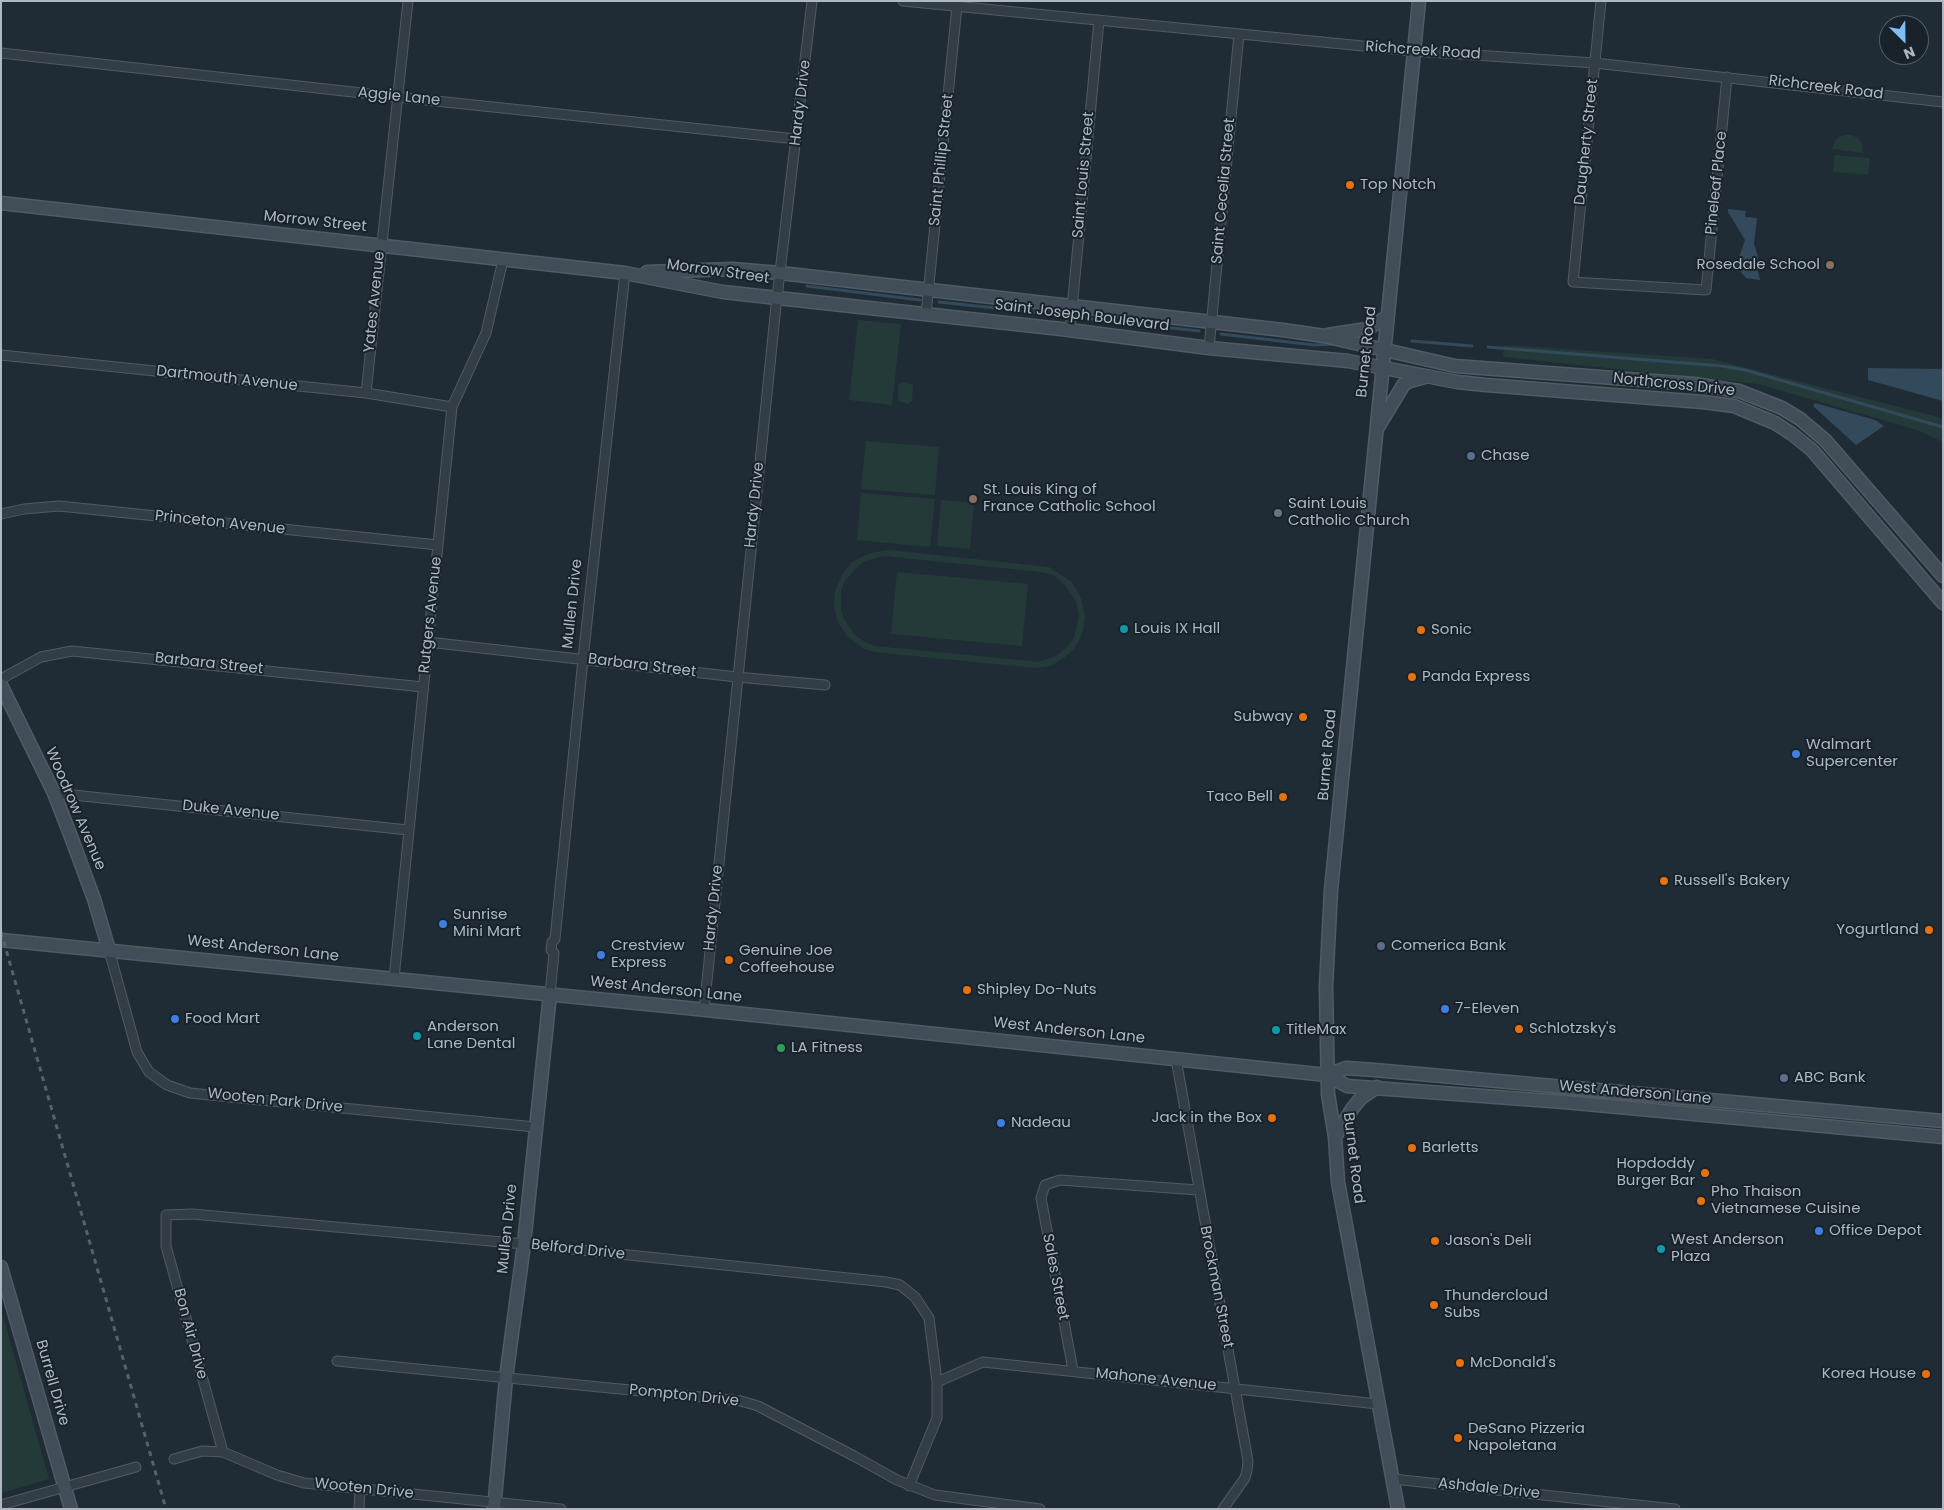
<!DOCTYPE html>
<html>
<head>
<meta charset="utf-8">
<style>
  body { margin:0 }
  #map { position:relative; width:1944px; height:1510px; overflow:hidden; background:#1f2c35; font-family:Poppins,sans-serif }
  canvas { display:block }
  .frame { position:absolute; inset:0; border:2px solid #adb8c3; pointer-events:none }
  .north { position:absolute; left:1879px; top:15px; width:50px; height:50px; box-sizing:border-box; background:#18222a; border:1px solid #545e67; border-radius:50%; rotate:157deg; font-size:14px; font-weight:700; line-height:20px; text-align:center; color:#adb8c3 }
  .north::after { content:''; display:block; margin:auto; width:18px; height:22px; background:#7fbef5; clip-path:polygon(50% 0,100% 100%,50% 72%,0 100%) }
</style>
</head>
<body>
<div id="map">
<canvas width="1944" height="1510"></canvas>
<div class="frame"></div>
<div class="north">N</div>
</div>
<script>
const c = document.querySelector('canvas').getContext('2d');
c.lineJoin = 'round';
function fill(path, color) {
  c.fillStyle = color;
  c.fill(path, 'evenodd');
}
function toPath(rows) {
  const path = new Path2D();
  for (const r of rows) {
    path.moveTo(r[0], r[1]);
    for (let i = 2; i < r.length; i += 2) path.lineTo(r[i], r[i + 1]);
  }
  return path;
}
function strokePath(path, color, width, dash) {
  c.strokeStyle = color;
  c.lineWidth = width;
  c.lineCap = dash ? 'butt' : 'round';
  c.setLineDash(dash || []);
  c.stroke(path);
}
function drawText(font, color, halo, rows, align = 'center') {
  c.font = font + ' Poppins,sans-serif';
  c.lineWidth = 4;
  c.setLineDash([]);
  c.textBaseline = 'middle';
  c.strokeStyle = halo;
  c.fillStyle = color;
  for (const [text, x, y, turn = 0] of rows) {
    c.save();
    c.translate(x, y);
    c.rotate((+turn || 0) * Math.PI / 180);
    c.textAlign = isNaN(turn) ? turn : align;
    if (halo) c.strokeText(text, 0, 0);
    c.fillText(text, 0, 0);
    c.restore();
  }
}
fill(toPath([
  [1844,135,1851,135,1858,138,1862,143,1863,153,1832,149,1835,141,1839,137],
  [1835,155,1870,158,1868,175,1833,172],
  [858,320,901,324,892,405,849,400],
  [1504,345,1712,359,1938,417,1943,421,1943,442,1917,430,1758,384,1503,357],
  [903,382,913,385,912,401,908,404,898,401,898,385],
  [866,441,939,447,935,495,861,489],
  [861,493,935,499,930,547,857,540],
  [941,500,974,503,970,549,937,546],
  [889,550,1049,567,1072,582,1081,598,1085,617,1083,631,1079,640,1074,649,1064,658,1051,666,1036,668,874,652,863,648,847,636,838,622,834,607,835,591,843,573,852,562,870,553],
  [884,556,1041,572,1053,575,1064,584,1076,601,1079,616,1074,637,1071,643,1058,655,1039,662,875,646,867,643,856,636,844,620,841,609,841,591,844,582,858,566,865,561],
  [897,572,1028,584,1022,646,891,634],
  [1,1309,49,1479,1,1493]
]), '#243a38');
fill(toPath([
  [1728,209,1746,211,1745,217,1757,218,1754,244,1758,256,1757,267,1760,280,1746,278,1736,266,1745,240,1728,212],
  [1868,368,1943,369,1943,401,1868,380],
  [1815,403,1875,420,1884,426,1856,445,1813,406]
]), '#334a5d');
strokePath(toPath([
  [807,286,920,300],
  [939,302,1061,315],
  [1082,318,1199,331],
  [1221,334,1314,345,1337,344],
  [1412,341,1472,346],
  [1488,347,1722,366,1745,370,1943,427]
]), '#334a5d', 3);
const street = toPath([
  [903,1,1414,51,1595,63,1943,102],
  [1601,1,1573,282,1706,290,1727,77],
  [1,53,398,97,796,139],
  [926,314,957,6],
  [1070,330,1099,20],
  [1209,348,1239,34],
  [1,355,366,393,452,407],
  [366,393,408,1],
  [1,514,24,509,59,506,438,545],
  [428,642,737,677,825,685],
  [1,679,41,657,72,651,423,687],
  [54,793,408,830],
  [109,950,137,1052,149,1072,167,1085,190,1093,535,1127],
  [394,978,452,407,486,333,503,260],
  [550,994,554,953,551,950,552,942,555,939,583,659,625,273],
  [704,1010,776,306,812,1],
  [1176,1059,1248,1461,1247,1471,1245,1478,1223,1509],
  [337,1361,741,1401,758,1406,854,1456,897,1480,935,1495,1040,1509],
  [1073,1370,1041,1198,1045,1185,1060,1180,1198,1190],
  [937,1382,983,1362,1378,1404],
  [223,1452,166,1246,166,1215,192,1214,524,1244,886,1282,900,1285,915,1297,929,1318,937,1382,937,1418,909,1486],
  [174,1459,202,1451,223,1452,277,1475,304,1483,561,1509],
  [1393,1479,1675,1509],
  [1,1505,136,1467],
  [359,1509,360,1489]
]);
const secondary = toPath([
  [1,203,625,273,723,292,1061,329,1209,348,1348,361,1457,382,1486,385,1703,402,1734,406,1775,423,1792,434,1812,450,1943,603],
  [647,272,732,269,780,273,1283,330,1324,336,1455,366,1694,384,1739,391,1782,408,1800,419,1825,440,1943,576],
  [1328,335,1367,329,1387,317],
  [1378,427,1404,384,1410,381,1425,377],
  [1,685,54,793,70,834,94,899,109,950],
  [1,940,687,1008,1327,1075,1347,1086,1564,1102,1943,1137],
  [1327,1075,1346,1068,1375,1070,1943,1121],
  [1335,1137,1352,1109,1361,1098,1377,1087],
  [1,1267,71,1509],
  [494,1509,506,1378,524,1244,550,994],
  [1398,1509,1338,1182,1335,1137,1328,1094,1326,986,1331,890,1419,1]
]);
strokePath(street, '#505b64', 11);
strokePath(secondary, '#505b64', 15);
strokePath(street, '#333d46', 9);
strokePath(secondary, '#414d59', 12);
strokePath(toPath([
  [1,932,166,1509]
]), '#55626d', 3, [5, 5]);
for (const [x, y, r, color] of [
  [1350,185,5,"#e8710a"],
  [1830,265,5,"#8d6e63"],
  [1471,456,5,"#5c6f8a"],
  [973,499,5,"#8d6e63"],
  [1278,513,5,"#6b7280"],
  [1124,629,5,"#0f9aa8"],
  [1421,630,5,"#e8710a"],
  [1412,677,5,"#e8710a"],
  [1303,717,5,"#e8710a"],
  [1796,754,5,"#3f7fe0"],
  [1283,797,5,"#e8710a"],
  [1664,881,5,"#e8710a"],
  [443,924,5,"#3f7fe0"],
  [1929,930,5,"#e8710a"],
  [1381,946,5,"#5c6f8a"],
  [601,955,5,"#3f7fe0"],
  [729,960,5,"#e8710a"],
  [967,990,5,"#e8710a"],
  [1445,1009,5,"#3f7fe0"],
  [175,1019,5,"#3f7fe0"],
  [1519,1029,5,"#e8710a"],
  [1276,1030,5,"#0f9aa8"],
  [417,1036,5,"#0f9aa8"],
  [781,1048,5,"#2e9e5b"],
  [1784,1078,5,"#5c6f8a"],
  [1272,1118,5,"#e8710a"],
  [1001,1123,5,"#3f7fe0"],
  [1412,1148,5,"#e8710a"],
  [1705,1173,5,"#e8710a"],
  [1701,1201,5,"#e8710a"],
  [1819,1231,5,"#3f7fe0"],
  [1435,1241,5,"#e8710a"],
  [1661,1249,5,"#0f9aa8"],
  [1434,1305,5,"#e8710a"],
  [1460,1363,5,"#e8710a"],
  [1926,1374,5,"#e8710a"],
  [1458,1438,5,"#e8710a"]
]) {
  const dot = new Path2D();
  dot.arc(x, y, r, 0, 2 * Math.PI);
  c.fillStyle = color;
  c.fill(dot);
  strokePath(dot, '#18222a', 2);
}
drawText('15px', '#adb8c3', '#18222a', [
  ["Richcreek Road",1423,51,4],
  ["Richcreek Road",1826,88,7],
  ["Aggie Lane",399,97,6],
  ["Hardy Drive",801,103,-83],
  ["Daugherty Street",1587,142,-84],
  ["Saint Phillip Street",942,160,-84],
  ["Saint Louis Street",1084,175,-85],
  ["Pineleaf Place",1717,183,-84],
  ["Saint Cecelia Street",1224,191,-85],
  ["Morrow Street",315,222,6],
  ["Morrow Street",718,272,8],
  ["Yates Avenue",375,302,-84],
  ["Saint Joseph Boulevard",1082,316,7],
  ["Burnet Road",1367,352,-84],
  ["Dartmouth Avenue",227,379,6],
  ["Northcross Drive",1674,385,6],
  ["Hardy Drive",755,505,-84],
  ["Princeton Avenue",220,523,6],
  ["Mullen Drive",573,604,-84],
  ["Rutgers Avenue",431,615,-84],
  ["Barbara Street",209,664,6],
  ["Barbara Street",642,666,7],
  ["Burnet Road",1328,755,-85],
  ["Woodrow Avenue",75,809,67],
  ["Duke Avenue",231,811,6],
  ["Hardy Drive",714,908,-84],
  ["West Anderson Lane",263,949,6],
  ["West Anderson Lane",666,990,6],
  ["West Anderson Lane",1069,1031,6],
  ["West Anderson Lane",1635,1093,5],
  ["Wooten Park Drive",275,1101,6],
  ["Burnet Road",1353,1158,83],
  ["Mullen Drive",508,1229,-84],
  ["Belford Drive",578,1250,6],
  ["Sales Street",1055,1277,79],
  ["Brockman Street",1216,1287,79],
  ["Bon Air Drive",190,1334,75],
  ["Mahone Avenue",1156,1380,6],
  ["Burrell Drive",52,1383,74],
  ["Pompton Drive",684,1396,6],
  ["Wooten Drive",364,1489,6],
  ["Ashdale Drive",1489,1489,6]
]);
drawText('15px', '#adb8c3', '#18222a', [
  ["Top Notch",1360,185],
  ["Rosedale School",1820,265,"right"],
  ["Chase",1481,456],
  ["St. Louis King of",983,490],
  ["France Catholic School",983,507],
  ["Saint Louis",1288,504],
  ["Catholic Church",1288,521],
  ["Louis IX Hall",1134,629],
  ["Sonic",1431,630],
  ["Panda Express",1422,677],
  ["Subway",1293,717,"right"],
  ["Walmart",1806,745],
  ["Supercenter",1806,762],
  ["Taco Bell",1273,797,"right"],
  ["Russell's Bakery",1674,881],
  ["Sunrise",453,915],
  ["Mini Mart",453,932],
  ["Yogurtland",1919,930,"right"],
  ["Crestview",611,946],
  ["Express",611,963],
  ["Comerica Bank",1391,946],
  ["Genuine Joe",739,951],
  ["Coffeehouse",739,968],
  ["Shipley Do-Nuts",977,990],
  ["7-Eleven",1455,1009],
  ["Food Mart",185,1019],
  ["Anderson",427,1027],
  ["Lane Dental",427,1044],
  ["Schlotzsky's",1529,1029],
  ["TitleMax",1286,1030],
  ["LA Fitness",791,1048],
  ["ABC Bank",1794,1078],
  ["Jack in the Box",1262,1118,"right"],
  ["Nadeau",1011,1123],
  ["Barletts",1422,1148],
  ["Hopdoddy",1695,1164,"right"],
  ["Burger Bar",1695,1181,"right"],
  ["Pho Thaison",1711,1192],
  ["Vietnamese Cuisine",1711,1209],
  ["Office Depot",1829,1231],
  ["West Anderson",1671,1240],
  ["Plaza",1671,1257],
  ["Jason's Deli",1445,1241],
  ["Thundercloud",1444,1296],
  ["Subs",1444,1313],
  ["McDonald's",1470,1363],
  ["Korea House",1916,1374,"right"],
  ["DeSano Pizzeria",1468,1429],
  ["Napoletana",1468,1446]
], 'left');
</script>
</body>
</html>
